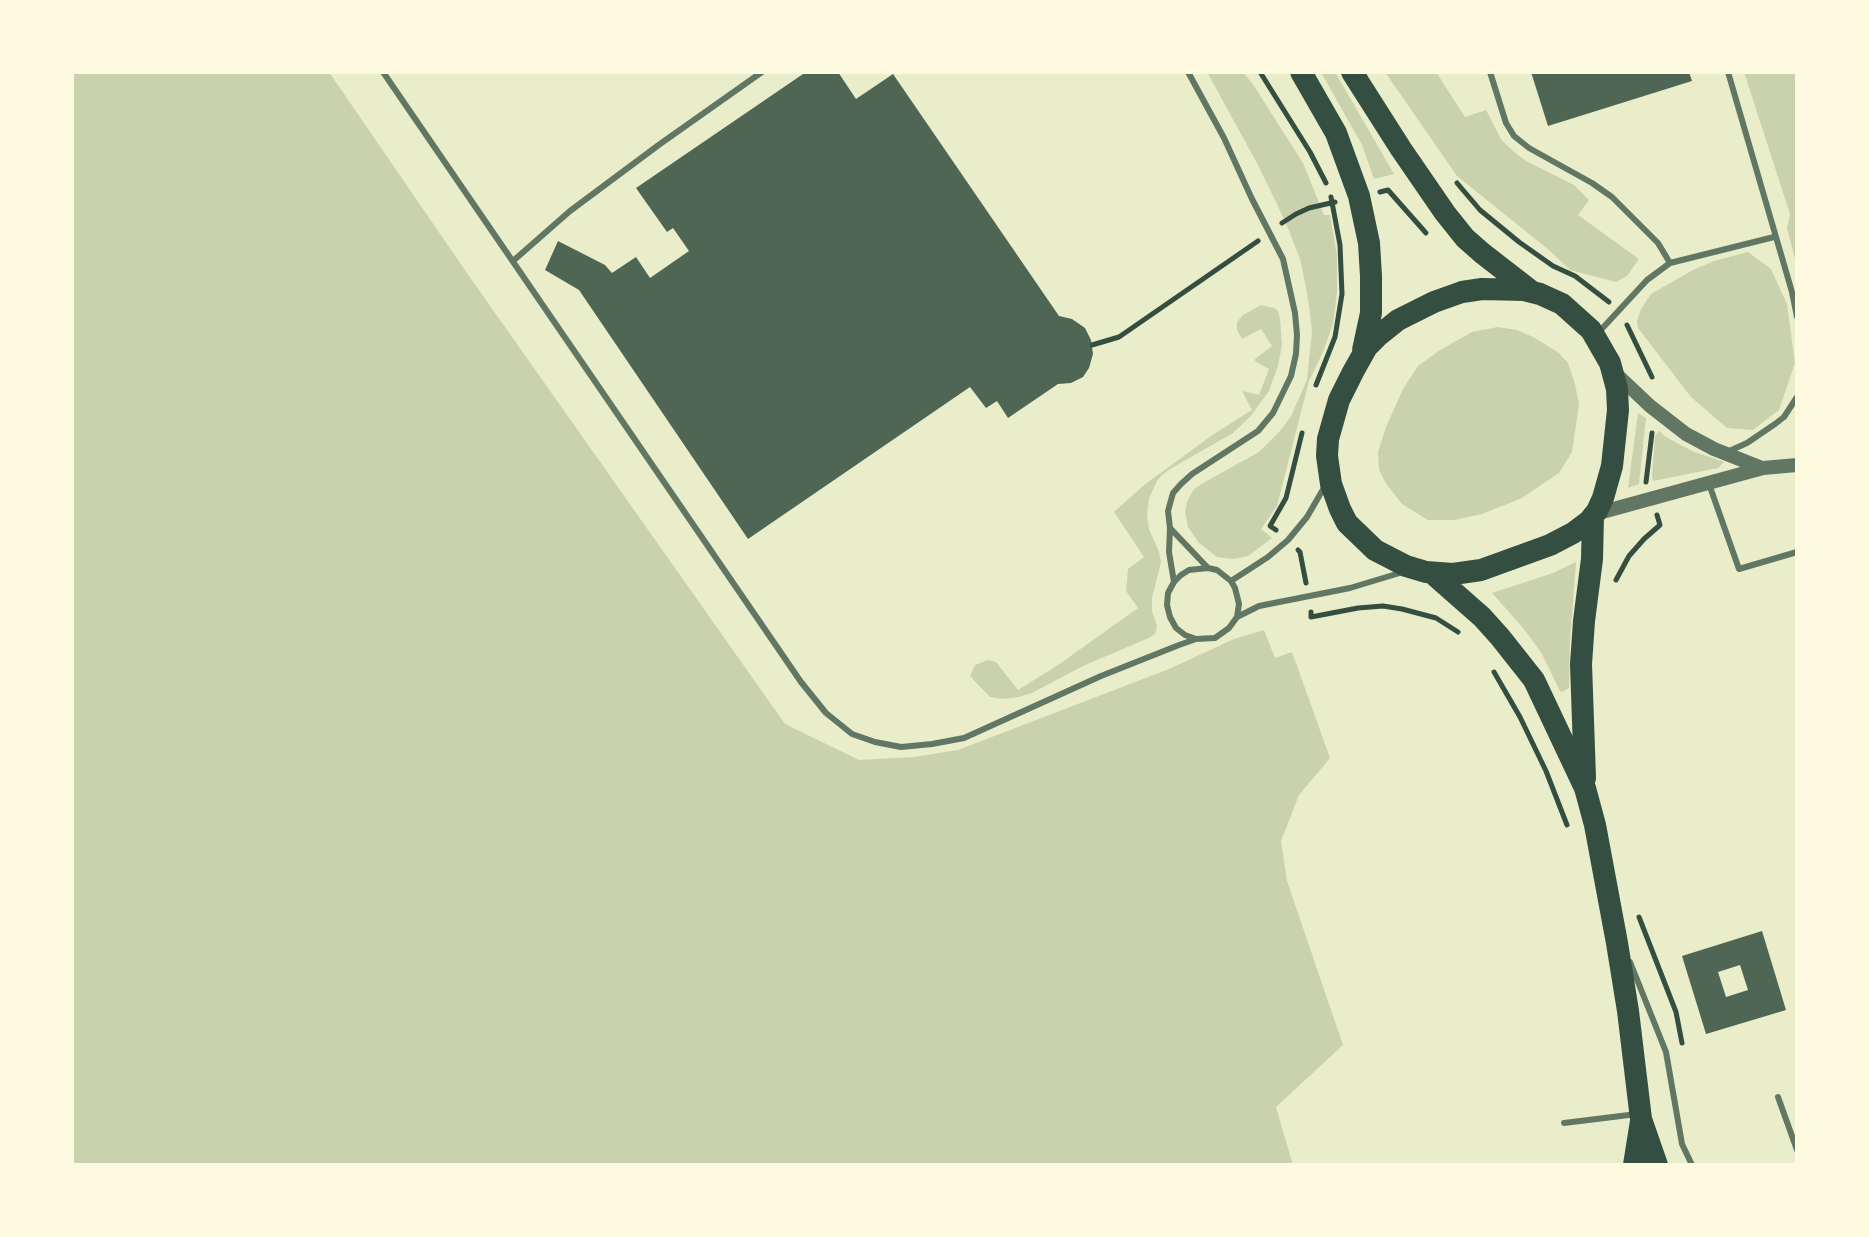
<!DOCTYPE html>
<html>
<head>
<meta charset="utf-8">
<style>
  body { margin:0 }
  #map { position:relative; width:1869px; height:1237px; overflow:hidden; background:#e9edc9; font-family:"DM Sans",sans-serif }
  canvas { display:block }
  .frame { position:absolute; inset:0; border:74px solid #fefae0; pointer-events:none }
</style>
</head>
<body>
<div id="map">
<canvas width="1869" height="1237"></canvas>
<div class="frame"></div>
</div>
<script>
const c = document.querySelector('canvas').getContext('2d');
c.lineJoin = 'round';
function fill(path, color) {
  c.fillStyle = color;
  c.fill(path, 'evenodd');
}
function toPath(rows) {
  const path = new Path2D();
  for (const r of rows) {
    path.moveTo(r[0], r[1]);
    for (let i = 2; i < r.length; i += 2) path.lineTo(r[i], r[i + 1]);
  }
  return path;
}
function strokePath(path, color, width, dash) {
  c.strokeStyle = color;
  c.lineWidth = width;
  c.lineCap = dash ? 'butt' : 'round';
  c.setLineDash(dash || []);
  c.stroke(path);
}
fill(toPath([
  [72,72,329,72,469,276,785,724,859,760,914,757,958,750,1169,669,1234,639,1264,630,1275,658,1292,652,1330,758,1299,795,1281,841,1287,881,1343,1045,1276,1107,1293,1165,72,1165],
  [1207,72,1243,72,1254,86,1303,163,1324,215,1330,215,1337,256,1337,292,1333,324,1323,352,1309,381,1277,506,1261,529,1272,538,1248,556,1234,559,1217,557,1199,543,1188,527,1185,512,1187,502,1194,489,1203,483,1259,452,1280,431,1291,416,1307,380,1312,331,1309,305,1301,262,1286,223,1258,165],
  [1321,72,1335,72,1394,174,1374,179,1362,145],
  [1385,72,1436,72,1465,117,1486,110,1501,139,1514,152,1526,161,1574,185,1589,200,1578,215,1639,259,1627,276,1616,282,1570,270,1549,250,1457,176],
  [1744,72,1797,72,1797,267,1787,228,1790,214],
  [1748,252,1771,269,1787,304,1795,363,1779,410,1753,430,1727,428,1691,397,1638,328,1637,321,1641,309,1651,294,1693,270,1714,261],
  [1261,305,1274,308,1278,311,1280,318,1282,345,1278,366,1269,391,1250,417,1233,433,1170,469,1161,476,1157,481,1149,498,1147,515,1149,529,1159,552,1161,562,1152,598,1152,611,1157,626,1155,634,1149,638,1085,665,1032,693,1019,697,1003,699,990,697,970,676,975,665,988,660,996,662,1018,690,1058,665,1138,608,1126,591,1128,569,1144,557,1114,512,1144,485,1214,434,1252,410,1242,391,1259,395,1269,369,1255,361,1255,359,1272,346,1261,329,1242,339,1237,330,1237,322,1243,315],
  [1498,327,1517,330,1535,338,1559,353,1568,363,1575,384,1579,404,1572,452,1559,473,1522,498,1482,514,1454,520,1428,520,1402,504,1387,485,1379,470,1378,452,1386,427,1403,389,1418,366,1440,350,1472,332],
  [1638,413,1646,418,1639,484,1628,488],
  [1659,431,1666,437,1692,451,1724,462,1718,468,1653,481,1652,476,1655,436],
  [1576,562,1570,640,1569,688,1562,692,1560,691,1542,654,1524,629,1492,593,1553,573]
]), '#cad2ad');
fill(toPath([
  [806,72,838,72,856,99,893,74,1059,316,1072,319,1085,328,1091,340,1093,354,1089,368,1083,377,1071,383,1058,384,1008,418,997,401,986,408,970,387,748,539,579,290,545,270,558,241,605,265,612,273,636,257,650,278,689,251,673,228,667,232,636,188],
  [1531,72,1689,72,1692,81,1548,126],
  [1762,931,1786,1010,1706,1034,1682,956],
  [1740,965,1748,990,1726,997,1718,972]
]), '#4f6655');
strokePath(toPath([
  [1260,72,1310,152,1326,183],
  [1457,183,1480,210,1519,242,1553,266,1575,276,1609,302],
  [1380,192,1388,190,1426,233],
  [1282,223,1296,214,1309,208,1335,202],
  [1627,325,1652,377],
  [1092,345,1119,337,1258,241],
  [1316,385,1335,337,1342,294,1340,245,1331,197],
  [1646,482,1652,433],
  [1276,530,1270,526,1286,498,1302,433],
  [1298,550,1300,552,1306,583],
  [1616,580,1629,556,1644,539,1660,525,1657,515],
  [1311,612,1311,617,1358,608,1383,606,1402,609,1436,618,1458,632],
  [1494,672,1520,717,1546,771,1567,825],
  [1639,917,1676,1012,1682,1043]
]), '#344e41', 5);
strokePath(toPath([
  [383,72,801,682,826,713,852,734,875,742,901,747,932,744,964,738,1101,676,1179,645,1196,639,1215,638,1229,628,1237,617,1239,604,1235,588,1231,581,1217,570,1208,568,1189,570,1181,575,1174,582,1168,593,1167,605,1170,617,1176,628,1185,635,1196,639],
  [1490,72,1506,123,1514,136,1529,148,1592,183,1612,197,1658,243,1670,263],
  [1728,72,1792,292,1797,317],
  [513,261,570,211,660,144,762,72],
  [1598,333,1647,280,1670,263,1774,237],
  [1727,452,1747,443,1775,424,1784,417,1797,397],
  [1709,484,1739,569,1797,552],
  [1170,528,1208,568],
  [1231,581,1268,557,1288,540,1307,517,1325,486],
  [1174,582,1169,552,1170,528,1168,511,1173,493,1181,484,1192,474,1258,431,1273,413,1291,376,1296,354,1297,335,1295,313,1283,259,1252,199,1224,138,1188,72],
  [1237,617,1259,606,1350,588,1403,572],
  [1630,962,1666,1052,1682,1144,1692,1165],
  [1778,1097,1797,1150],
  [1564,1123,1637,1114]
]), '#617663', 6);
strokePath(toPath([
  [1614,372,1650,406,1686,434,1714,449,1762,468],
  [1595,514,1763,468,1797,465]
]), '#617663', 14);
strokePath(toPath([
  [1301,72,1336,133,1359,196,1369,243,1371,276,1371,313,1363,350],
  [1352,72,1401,149,1445,213,1465,238,1482,253,1531,291],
  [1482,289,1524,290,1540,294,1562,304,1591,330,1610,363,1617,389,1618,410,1612,466,1603,498,1597,511,1589,521,1573,533,1550,545,1481,570,1453,574,1426,572,1406,566,1375,550,1347,523,1340,509,1331,484,1327,456,1328,439,1339,400,1353,372,1367,347,1378,336,1398,320,1434,302,1462,292,1482,289],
  [1432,573,1482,617,1500,637,1534,680,1585,788,1595,825,1617,943,1628,1011,1641,1119,1657,1165],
  [1585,778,1581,664,1584,621,1592,559,1593,516],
  [1634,1165,1641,1121]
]), '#344e41', 22);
</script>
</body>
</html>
